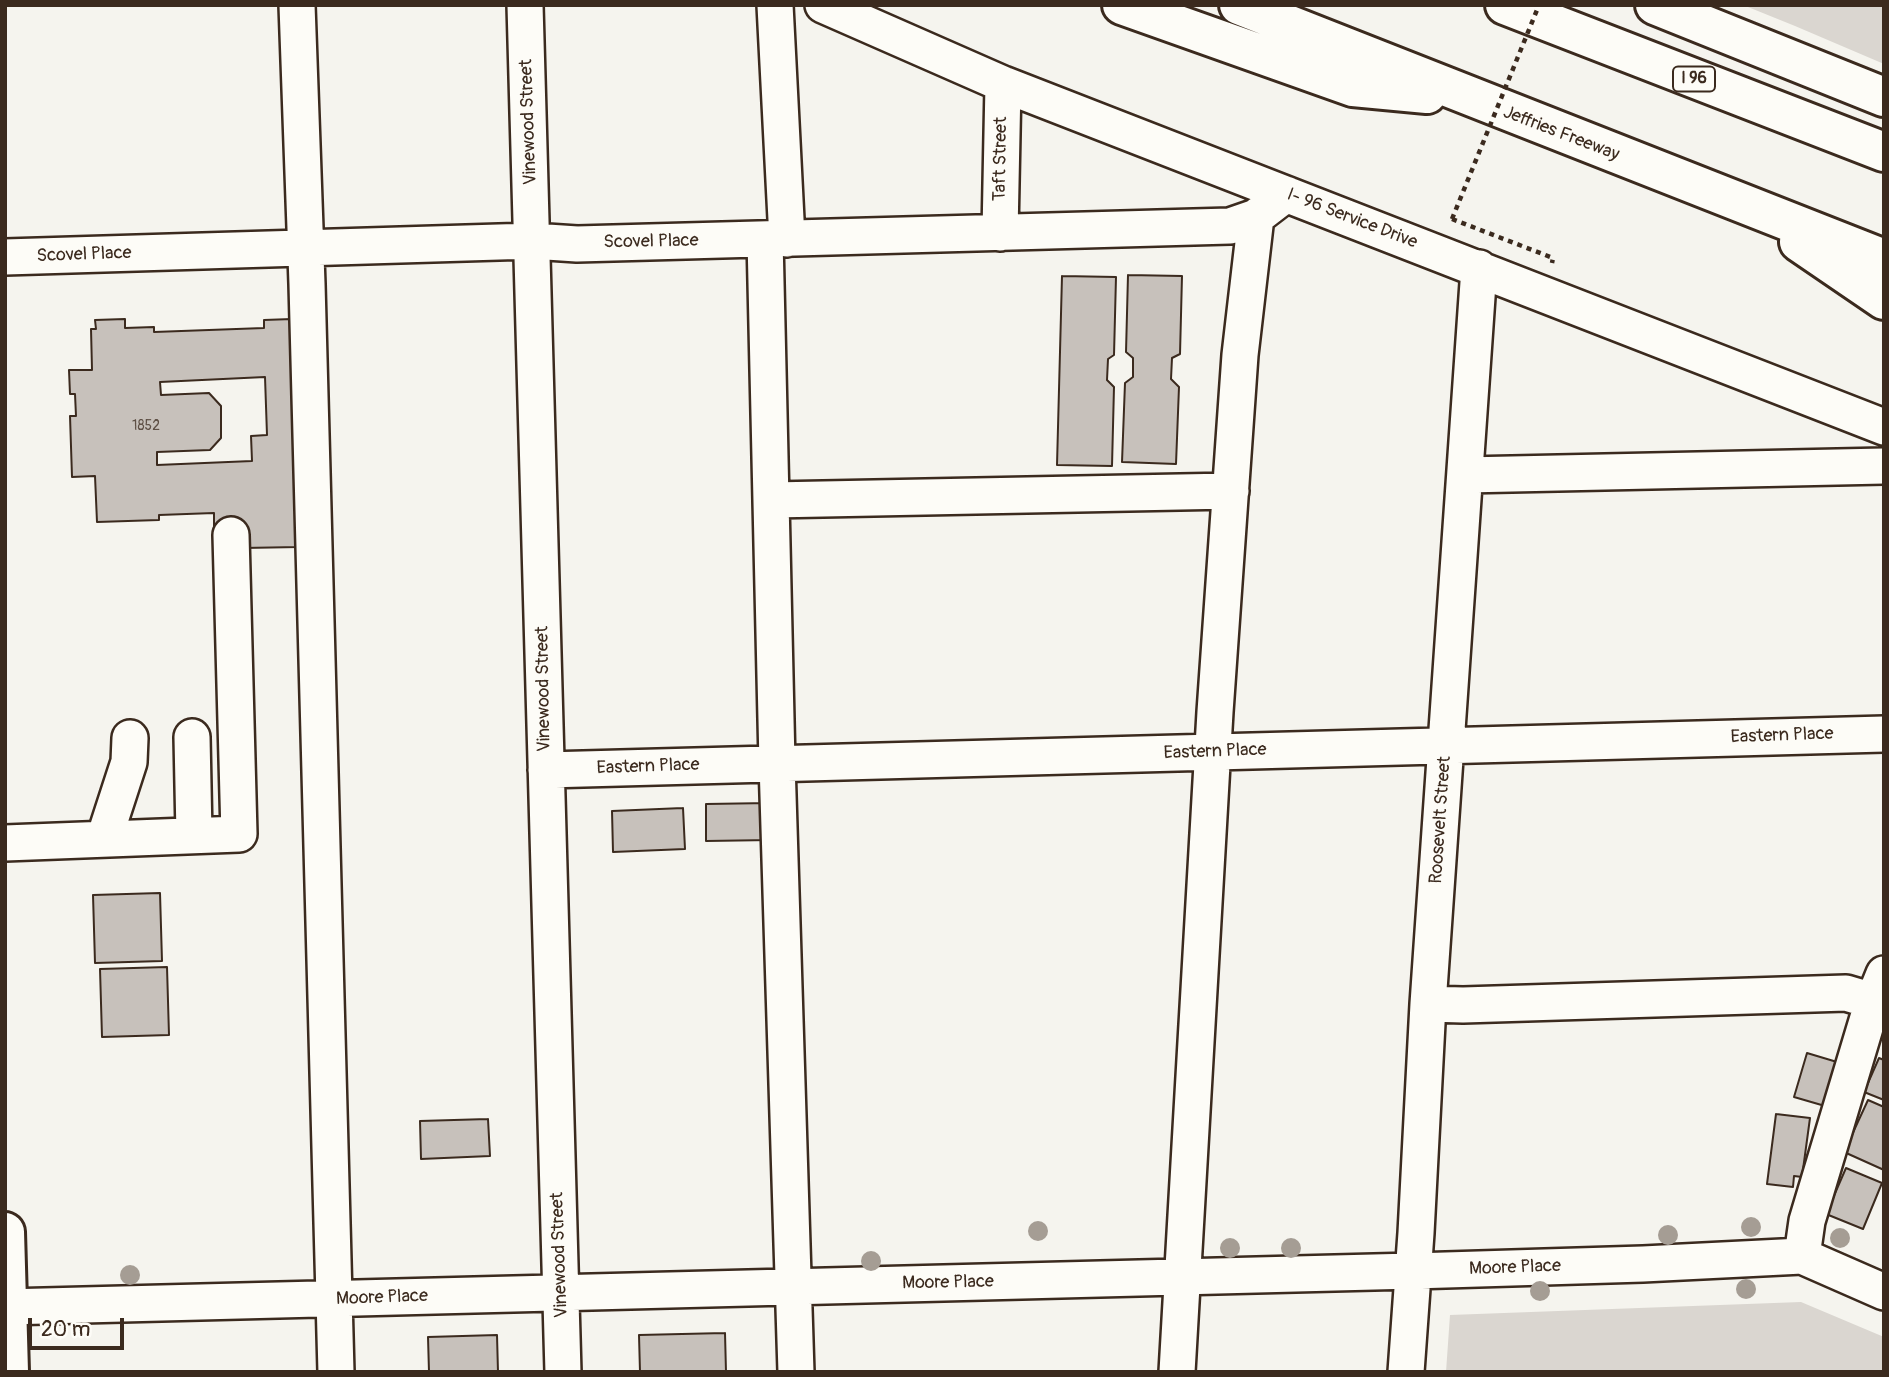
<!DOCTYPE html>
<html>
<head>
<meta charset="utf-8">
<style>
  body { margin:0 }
  #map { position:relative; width:1889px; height:1377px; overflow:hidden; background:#f5f4ee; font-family:Pangolin,sans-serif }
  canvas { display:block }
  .frame { position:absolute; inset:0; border:7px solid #3b2a1e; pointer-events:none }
  .scale { position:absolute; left:28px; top:1318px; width:96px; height:32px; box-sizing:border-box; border:4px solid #3b2a1e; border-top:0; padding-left:9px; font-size:21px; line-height:24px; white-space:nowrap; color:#3b2a1e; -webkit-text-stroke:5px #fdfcf7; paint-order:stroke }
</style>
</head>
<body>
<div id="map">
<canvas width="1889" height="1377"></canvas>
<div class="frame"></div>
<div class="scale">20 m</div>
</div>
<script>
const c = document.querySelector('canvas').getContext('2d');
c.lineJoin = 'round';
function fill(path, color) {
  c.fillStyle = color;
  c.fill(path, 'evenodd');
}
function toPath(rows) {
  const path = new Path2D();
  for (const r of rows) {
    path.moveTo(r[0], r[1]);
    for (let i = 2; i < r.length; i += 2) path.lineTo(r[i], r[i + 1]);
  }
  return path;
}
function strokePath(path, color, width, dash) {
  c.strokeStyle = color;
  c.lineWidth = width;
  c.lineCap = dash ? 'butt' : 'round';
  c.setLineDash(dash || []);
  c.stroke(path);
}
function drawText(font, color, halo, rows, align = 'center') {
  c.font = font + ' Pangolin,sans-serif';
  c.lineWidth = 7;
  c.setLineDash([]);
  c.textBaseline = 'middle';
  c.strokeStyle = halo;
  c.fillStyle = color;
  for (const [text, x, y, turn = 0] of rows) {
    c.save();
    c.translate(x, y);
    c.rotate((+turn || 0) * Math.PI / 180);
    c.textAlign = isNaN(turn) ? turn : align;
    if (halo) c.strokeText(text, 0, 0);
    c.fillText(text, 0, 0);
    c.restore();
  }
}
fill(toPath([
  [1743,5,1884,5,1884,64,1795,26],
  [1801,1302,1884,1337,1884,1372,1446,1372,1450,1315]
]), '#dad6d0');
const building = toPath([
  [1128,275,1182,276,1180,354,1172,358,1171,379,1179,387,1176,464,1122,462,1125,383,1133,377,1133,358,1126,352,1128,275],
  [1062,276,1116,277,1114,355,1108,359,1107,380,1114,387,1112,466,1057,465,1062,276],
  [125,319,125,328,154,327,154,332,264,328,264,320,292,319,299,547,243,548,242,531,214,532,214,513,159,515,159,520,97,522,95,476,72,477,70,416,76,416,75,394,70,394,69,370,92,370,91,329,96,329,95,320,125,319],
  [265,377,267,435,251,436,252,461,157,465,157,452,210,450,221,438,221,406,209,393,161,395,160,382,265,377],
  [770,803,771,840,706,841,706,804,770,803],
  [683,808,685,849,613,852,612,811,683,808],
  [160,893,162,961,95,963,93,895,160,893],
  [167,967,169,1035,102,1037,100,969,167,967],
  [1807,1053,1837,1062,1825,1106,1794,1097,1807,1053],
  [1879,1058,1884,1060,1884,1100,1864,1092,1879,1058],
  [1868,1100,1884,1107,1884,1170,1844,1152,1868,1100],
  [1776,1114,1810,1118,1802,1177,1794,1176,1793,1187,1767,1184,1776,1114],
  [488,1119,490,1156,421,1159,420,1121,488,1119],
  [1846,1168,1882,1183,1863,1229,1826,1214,1846,1168],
  [725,1333,726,1372,640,1372,639,1335,725,1333],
  [497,1335,498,1372,429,1372,428,1337,497,1335]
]);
fill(building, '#c7c1bb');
strokePath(building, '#3b2a1e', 2);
const minor = toPath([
  [297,5,307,284,336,1372],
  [525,5,563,1372],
  [775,5,787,239],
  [823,5,1003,84,1884,427],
  [1000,233,1003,84],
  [765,239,777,763,796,1372],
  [5,257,532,241,577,244,1230,226,1256,217,1286,194],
  [1465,475,1884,466],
  [772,500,1231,491],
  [192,737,194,835],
  [546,770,1884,734],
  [104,839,129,762,130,738],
  [5,843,239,834,231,535],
  [1428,1004,1463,1005,1846,993,1873,1001],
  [1802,1256,1807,1221,1873,1001,1884,974],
  [5,1307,1413,1271,1643,1264,1802,1256,1884,1292],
  [1177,1372,1215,712,1240,355,1256,217],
  [1406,1372,1416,1233,1428,1004,1479,268]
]);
const major = toPath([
  [5,1232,9,1372]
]);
const highway = toPath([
  [1122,5,1353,87,1427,94],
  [1239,5,1884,259],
  [1505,5,1884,152],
  [1655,5,1884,97],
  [1799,242,1884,300]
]);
strokePath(minor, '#3b2a1e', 40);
strokePath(major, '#3b2a1e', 44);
strokePath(highway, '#3b2a1e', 44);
strokePath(toPath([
  [1452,219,1553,258,1552,263]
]), '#3b2a1e', 4.5, [5, 5]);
strokePath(minor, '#fdfcf7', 35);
strokePath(major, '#fdfcf7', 38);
strokePath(highway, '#fdfcf7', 38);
strokePath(toPath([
  [1452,219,1539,5]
]), '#3b2a1e', 4.5, [5, 5]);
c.fillStyle = '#a59d94';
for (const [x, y] of [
  [1751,1227],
  [1038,1231],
  [1668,1235],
  [1840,1238],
  [1230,1248],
  [1291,1248],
  [871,1261],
  [130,1275],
  [1746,1289],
  [1540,1291]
]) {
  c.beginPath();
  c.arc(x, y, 10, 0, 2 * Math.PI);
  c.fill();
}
drawText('14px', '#5e5045', null, [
  ["1852",146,426]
]);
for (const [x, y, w] of [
  [1694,79,42]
]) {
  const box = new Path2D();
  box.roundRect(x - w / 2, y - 12.5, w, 25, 5);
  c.fillStyle = '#fdfcf7';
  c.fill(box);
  strokePath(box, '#3b2a1e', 2);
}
drawText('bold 16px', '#3b2a1e', null, [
  ["I 96",1694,79]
]);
drawText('18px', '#3b2a1e', '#fdfcf7', [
  ["Vinewood Street",529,122,-92],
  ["Jeffries Freeway",1561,134,21],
  ["Taft Street",1001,159,-89],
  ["I- 96 Service Drive",1352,219,21],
  ["Scovel Place",651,242,-1],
  ["Scovel Place",84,255,-2],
  ["Vinewood Street",544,689,-91],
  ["Eastern Place",1782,736,-2],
  ["Eastern Place",1215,752,-2],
  ["Eastern Place",648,767,-2],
  ["Roosevelt Street",1441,820,-86],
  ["Vinewood Street",560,1255,-92],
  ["Moore Place",1515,1268,-2],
  ["Moore Place",948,1283,-1],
  ["Moore Place",382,1298,-2]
]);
</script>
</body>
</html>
